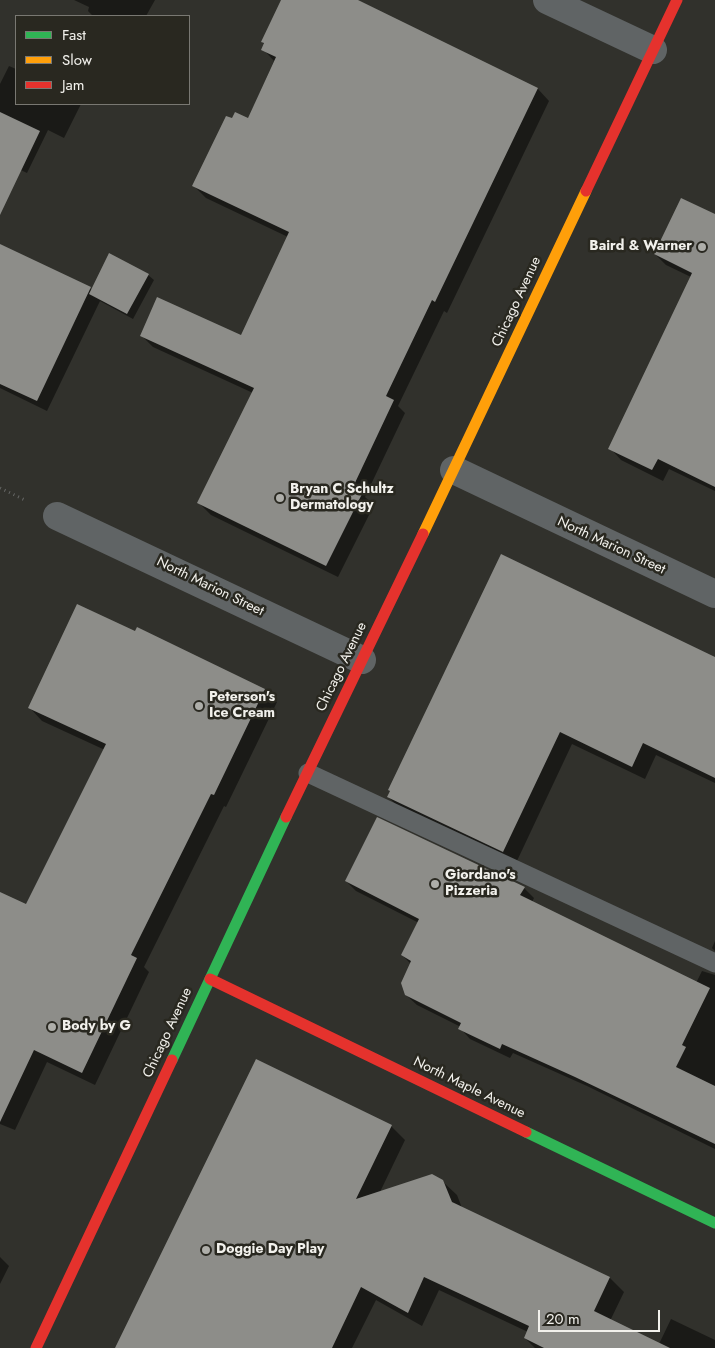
<!DOCTYPE html>
<html>
<head>
<meta charset="utf-8">
<style>
  body { margin:0 }
  #map { position:relative; width:715px; height:1348px; overflow:hidden; background:#31312c; font-family:Jost,sans-serif }
  canvas { display:block }
  .legend { position:absolute; left:15px; top:15px; width:175px; height:90px; box-sizing:border-box; background:#292820; border:1px solid #797872; margin:0; padding:6px 9px; list-style:none; font-size:15px; color:#f2f1ec }
  .legend li { display:flex; align-items:center; gap:10px; height:25px }
  .legend b { width:25px; border:1px solid #797872 }
  .scale { position:absolute; left:538px; top:1310px; width:122px; height:22px; box-sizing:border-box; border:2px solid #f2f1ec; border-top:0; padding-left:6px; font-size:15px; line-height:18px; white-space:nowrap; color:#f2f1ec; -webkit-text-stroke:4px #292820; paint-order:stroke }
</style>
</head>
<body>
<div id="map">
<canvas width="715" height="1348"></canvas>
<ul class="legend">
<li><b style="height:6px;background:#30b455"></b>Fast</li>
<li><b style="height:6px;background:#ff9f0a"></b>Slow</li>
<li><b style="height:6px;background:#e5322d"></b>Jam</li>
</ul>
<div class="scale">20 m</div>
</div>
<script>
const c = document.querySelector('canvas').getContext('2d');
c.lineJoin = 'round';
function fill(path, color) {
  c.fillStyle = color;
  c.fill(path, 'evenodd');
}
function toPath(rows) {
  const path = new Path2D();
  for (const r of rows) {
    path.moveTo(r[0], r[1]);
    for (let i = 2; i < r.length; i += 2) path.lineTo(r[i], r[i + 1]);
  }
  return path;
}
function strokePath(path, color, width, dash) {
  c.strokeStyle = color;
  c.lineWidth = width;
  c.lineCap = dash ? 'butt' : 'round';
  c.setLineDash(dash || []);
  c.stroke(path);
}
function drawText(font, color, halo, rows, align = 'center') {
  c.font = font + ' Jost,sans-serif';
  c.lineWidth = 5;
  c.setLineDash([]);
  c.textBaseline = 'middle';
  c.strokeStyle = halo;
  c.fillStyle = color;
  for (const [text, x, y, turn = 0] of rows) {
    c.save();
    c.translate(x, y);
    c.rotate((+turn || 0) * Math.PI / 180);
    c.textAlign = isNaN(turn) ? turn : align;
    if (halo) c.strokeText(text, 0, 0);
    c.fillText(text, 0, 0);
    c.restore();
  }
}
fill(toPath([
  [74,0,155,0,146,16,93,16,88,11,89,7],
  [282,0,355,0,538,89,549,101,447,313,444,311,398,406,405,413,365,497,374,505,338,577,211,515,199,503,253,393,153,347,141,335,242,337,288,237,206,198,194,186,232,120,248,119,274,61,263,49,265,45,262,42],
  [9,66,16,69,16,104,81,104,64,138,48,130,27,173,0,160,0,84],
  [715,216,715,491,669,469,663,481,621,460,610,448,691,277,666,265,655,254],
  [0,246,92,290,148,275,154,280,133,319,100,301,47,411,0,388],
  [501,556,715,687,715,783,656,755,645,779,572,744,516,863,401,809,388,797],
  [264,690,277,702,226,807,224,806,144,967,149,972,95,1085,47,1062,15,1130,0,1124,0,893,27,906,105,750,42,721,30,708],
  [346,881,524,888,534,898,532,902,696,983,702,971,715,975,715,1149,587,1086,513,1053,510,1058,470,1039,460,1028,461,1027,417,1005,406,995,411,964,402,955,419,923,356,891],
  [715,941,715,951,712,948],
  [391,1126,405,1140,380,1192,442,1181,457,1195,462,1208,610,1278,624,1292,610,1321,659,1344,671,1319,715,1340,715,1348,535,1348,525,1338,528,1332,439,1290,422,1326,376,1300,352,1348,117,1348],
  [0,1257,9,1266,0,1284]
]), '#0007');
fill(toPath([
  [281,0,358,0,538,88,435,302,432,300,386,396,394,400,353,487,363,492,326,566,197,503,254,388,140,336,157,297,241,335,289,232,192,186,226,116,232,118,235,112,248,118,276,57,261,50,264,43,261,42],
  [0,112,40,131,0,215],
  [681,198,715,214,715,487,658,459,652,470,608,449,692,273,654,254],
  [0,244,91,287,37,401,0,384],
  [109,253,149,274,127,314,89,294],
  [501,554,715,657,715,778,643,743,632,767,560,732,503,852,387,797,390,791,388,790],
  [77,604,135,631,137,627,265,689,214,795,211,794,131,955,137,958,82,1073,34,1050,0,1122,0,892,26,904,106,744,28,708],
  [377,817,525,887,520,895,710,988,682,1045,686,1047,676,1067,715,1086,715,1144,575,1077,502,1044,500,1049,458,1029,461,1023,405,995,401,983,411,961,401,955,419,919,345,881],
  [256,1059,392,1125,356,1199,432,1174,443,1180,452,1202,610,1277,594,1311,670,1348,544,1348,524,1338,529,1326,424,1277,408,1313,361,1287,332,1348,115,1348]
]), '#8d8d89');
strokePath(toPath([
  [0,488,27,501]
]), '#666766', 3, [1, 4]);
strokePath(toPath([
  [308,773,715,963]
]), '#606465', 19);
strokePath(toPath([
  [547,0,653,50],
  [454,470,715,594],
  [57,516,362,660]
]), '#606465', 28);
strokePath(toPath([
  [172,1060,286,817],
  [526,1132,715,1223]
]), '#30b455', 11);
strokePath(toPath([
  [423,534,586,191]
]), '#ff9f0a', 11);
strokePath(toPath([
  [586,191,677,0],
  [286,817,423,534],
  [210,979,526,1132],
  [36,1348,172,1060]
]), '#e5322d', 11);
for (const [x, y, r, color] of [
  [702,247,5,"#aeaea9"],
  [280,498,5,"#aeaea9"],
  [199,706,5,"#aeaea9"],
  [435,884,5,"#aeaea9"],
  [52,1027,5,"#aeaea9"],
  [206,1250,5,"#aeaea9"]
]) {
  const dot = new Path2D();
  dot.arc(x, y, r, 0, 2 * Math.PI);
  c.fillStyle = color;
  c.fill(dot);
  strokePath(dot, '#292820', 2);
}
drawText('bold 14px', '#f2f1ec', '#292820', [
  ["Baird & Warner",692,247,"right"],
  ["Bryan C Schultz",290,490],
  ["Dermatology",290,506],
  ["Peterson's",209,698],
  ["Ice Cream",209,714],
  ["Giordano's",445,876],
  ["Pizzeria",445,892],
  ["Body by G",62,1027],
  ["Doggie Day Play",216,1250]
], 'left');
drawText('14px', '#f2f1ec', '#292820', [
  ["Chicago Avenue",517,302,-65],
  ["North Marion Street",611,546,25],
  ["North Marion Street",210,587,26],
  ["Chicago Avenue",342,667,-64],
  ["Chicago Avenue",168,1033,-65],
  ["North Maple Avenue",469,1088,26]
]);
</script>
</body>
</html>
